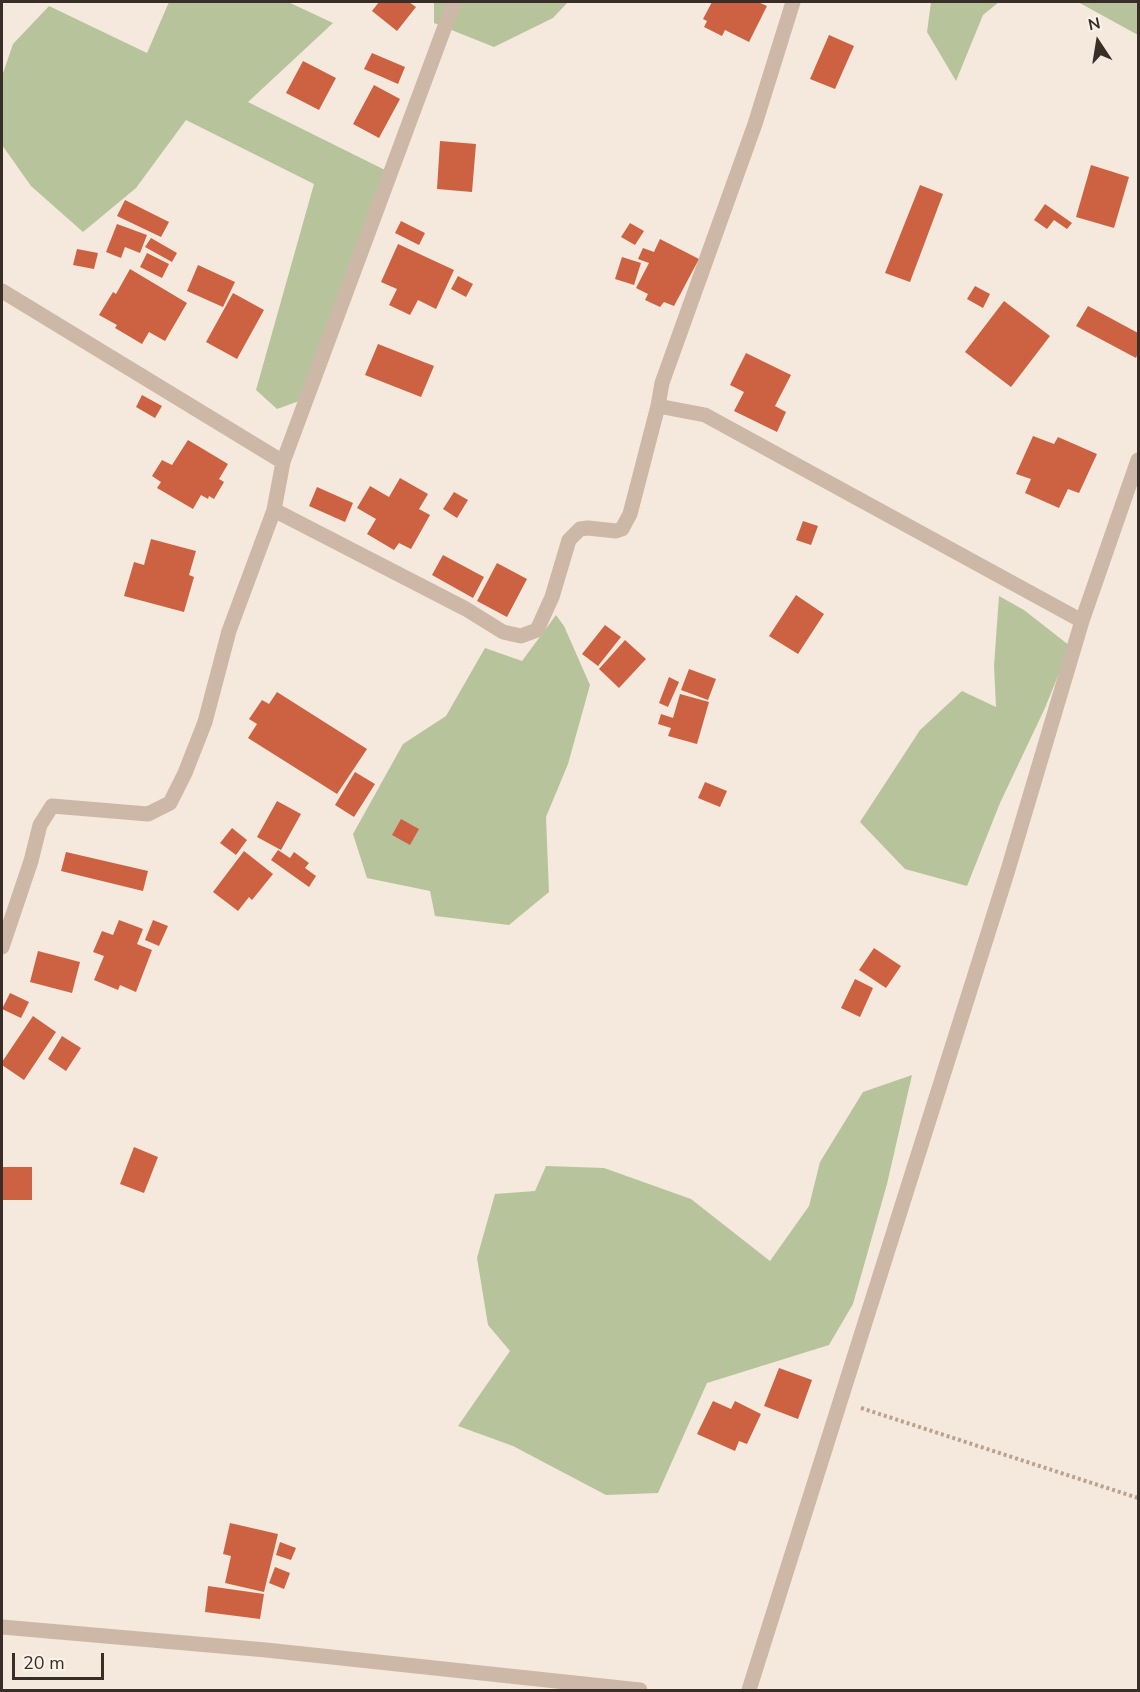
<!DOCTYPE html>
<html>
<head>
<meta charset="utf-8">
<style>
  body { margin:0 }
  #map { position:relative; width:1140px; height:1692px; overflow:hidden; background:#f4e9dc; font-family:"Nunito Sans",sans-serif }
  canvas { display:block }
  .frame { position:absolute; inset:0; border:3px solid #392d28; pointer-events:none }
  .north { position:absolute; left:1068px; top:12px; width:60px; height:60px; -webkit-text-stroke:4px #fbf3e9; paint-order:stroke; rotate:348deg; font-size:16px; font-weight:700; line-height:24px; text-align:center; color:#392d28 }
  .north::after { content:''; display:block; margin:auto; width:21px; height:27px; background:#392d28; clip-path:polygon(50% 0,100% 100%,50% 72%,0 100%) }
  .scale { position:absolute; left:12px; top:1653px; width:92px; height:27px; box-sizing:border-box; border:3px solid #392d28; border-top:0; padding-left:8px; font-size:18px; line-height:21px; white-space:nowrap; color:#392d28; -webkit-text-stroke:4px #fbf3e9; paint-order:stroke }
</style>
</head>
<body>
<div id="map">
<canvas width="1140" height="1692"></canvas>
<div class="frame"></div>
<div class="north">N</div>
<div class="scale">20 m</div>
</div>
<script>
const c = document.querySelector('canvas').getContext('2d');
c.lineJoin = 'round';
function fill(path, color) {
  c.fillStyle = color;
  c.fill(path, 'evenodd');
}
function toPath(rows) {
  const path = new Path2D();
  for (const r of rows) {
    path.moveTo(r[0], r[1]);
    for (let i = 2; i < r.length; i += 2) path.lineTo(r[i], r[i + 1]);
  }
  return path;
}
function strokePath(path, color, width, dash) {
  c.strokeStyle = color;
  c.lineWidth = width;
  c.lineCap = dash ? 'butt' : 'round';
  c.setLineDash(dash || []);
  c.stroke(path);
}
fill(toPath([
  [169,2,288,2,333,23,248,102,387,171,313,396,277,409,256,390,314,184,186,120,136,188,83,232,31,186,2,145,2,76,13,44,49,6,147,53],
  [434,2,568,2,553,18,494,47,434,23],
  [931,2,999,2,983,15,956,81,927,32],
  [1078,2,1138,2,1138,35],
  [999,596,1024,610,1070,646,1045,708,1000,803,967,886,905,869,860,822,920,730,962,691,996,707,994,666],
  [556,615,564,626,590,685,568,764,546,817,549,892,509,925,435,916,430,891,367,878,353,834,403,744,446,716,485,648,522,661],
  [912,1075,887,1184,853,1304,829,1345,707,1383,658,1493,606,1495,513,1446,458,1426,510,1351,488,1325,477,1258,495,1194,535,1191,546,1166,604,1168,691,1199,770,1261,809,1206,820,1162,863,1092]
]), '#b7c49b');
fill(toPath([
  [379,2,409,2,416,7,397,31,372,11],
  [712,2,758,2,767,6,749,42,725,30,722,36,704,27,707,21,703,19],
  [829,35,854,46,835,89,810,79],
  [372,53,405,67,398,84,364,69],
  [303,61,336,78,319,110,286,93],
  [374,85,400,99,379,138,353,124],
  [440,141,476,144,472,192,437,189],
  [1091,165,1129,177,1114,228,1076,217],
  [920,185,943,194,910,282,885,273],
  [125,200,169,222,161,237,117,216],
  [1045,204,1072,223,1067,229,1054,220,1047,229,1034,220],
  [401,221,425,233,419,245,395,233],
  [630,223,644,231,635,245,621,237],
  [117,224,147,235,140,253,125,247,121,258,106,252],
  [151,238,177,253,172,262,145,247],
  [660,239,699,259,674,306,664,302,660,307,645,300,648,294,636,288,649,263,638,259,643,248,654,252],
  [398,244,454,270,436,309,418,300,410,315,389,305,397,289,381,282],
  [77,249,98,253,94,269,73,265],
  [147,253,169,264,162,278,140,267],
  [622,257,641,263,634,285,615,279],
  [198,265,235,282,223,307,187,291],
  [130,269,187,303,165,341,149,332,142,344,115,328,117,325,99,315,113,292,116,294],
  [458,276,473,284,466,297,451,289],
  [975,286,990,294,983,308,967,299],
  [233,293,264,310,237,359,206,342],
  [1004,301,1050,336,1011,387,965,352],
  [1088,306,1138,333,1138,353,1136,358,1076,326],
  [378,344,434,366,421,397,365,375],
  [746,353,791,375,775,406,786,412,777,432,734,411,744,392,730,385],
  [142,395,162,406,155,418,136,407],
  [1033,436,1054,444,1058,437,1097,454,1079,493,1068,489,1059,508,1025,493,1031,479,1016,474],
  [188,440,228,464,219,479,224,482,214,499,209,496,208,499,201,495,193,509,157,488,161,482,152,476,162,460,172,465],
  [400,478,428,494,419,509,430,515,411,549,399,543,394,550,367,534,376,519,357,508,370,486,389,497],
  [317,487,353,503,345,522,309,506],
  [454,492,468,500,457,518,443,509],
  [803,521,818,526,811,545,796,540],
  [151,539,196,551,189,575,194,577,184,612,124,596,134,562,144,565],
  [443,555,484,577,473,598,432,575],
  [497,563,527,579,507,617,477,601],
  [796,595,824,614,798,654,769,636],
  [605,625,621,637,598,666,582,654],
  [625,640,646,659,619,688,599,669],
  [689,669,716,679,708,700,681,690],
  [669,677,679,682,668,707,659,703],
  [277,692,367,749,337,794,248,738,257,724,249,719,262,700,269,704],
  [680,694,709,702,697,744,668,736,671,728,658,724,661,714,673,718],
  [355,772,375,784,354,817,335,805],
  [705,782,727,791,720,807,698,798],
  [277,801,301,814,281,850,257,837],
  [401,819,419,829,410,845,392,835],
  [232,828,247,840,236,855,220,843],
  [278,850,290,858,294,852,309,863,305,868,316,876,309,887,271,860],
  [244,851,273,874,252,900,249,897,238,911,213,892],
  [66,852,148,871,143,891,61,871],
  [119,920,143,929,137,944,152,950,136,992,120,985,118,990,94,980,104,956,93,952,102,931,113,935],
  [153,920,168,926,159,946,145,940],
  [874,948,901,966,886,988,859,970],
  [38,951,80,962,72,993,30,982],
  [855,979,873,988,860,1017,841,1008],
  [10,993,29,1002,21,1018,2,1009],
  [33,1016,56,1032,24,1080,2,1065,2,1062],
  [62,1036,81,1048,66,1071,48,1059],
  [134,1147,158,1157,144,1193,120,1184],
  [2,1167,32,1167,32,1200,2,1200],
  [779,1368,812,1380,798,1419,764,1406],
  [713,1401,731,1409,735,1401,761,1414,747,1444,739,1441,735,1451,697,1434],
  [230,1523,278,1534,264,1592,225,1583,231,1556,223,1554],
  [280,1542,296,1548,291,1560,276,1555],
  [275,1567,290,1573,284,1589,269,1583],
  [208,1586,264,1594,260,1619,205,1612]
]), '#cd6242');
strokePath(toPath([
  [861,1408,1138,1498]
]), '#b9a291', 4, [3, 3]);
strokePath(toPath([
  [2,291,283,462],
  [658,406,705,415,1082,621,1138,460],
  [274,510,466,609,503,632,521,636,537,630,552,597,569,540,580,529,588,528,616,531,622,529,630,514,658,406,662,383,755,124,793,2],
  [2,947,31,861,40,825,52,806,148,814,170,803,185,773,205,722,229,631,274,510,283,462,454,2],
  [2,1627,266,1650,640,1690],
  [749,1690,1007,873,1082,621]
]), '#cdb8a7', 15);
</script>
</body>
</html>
